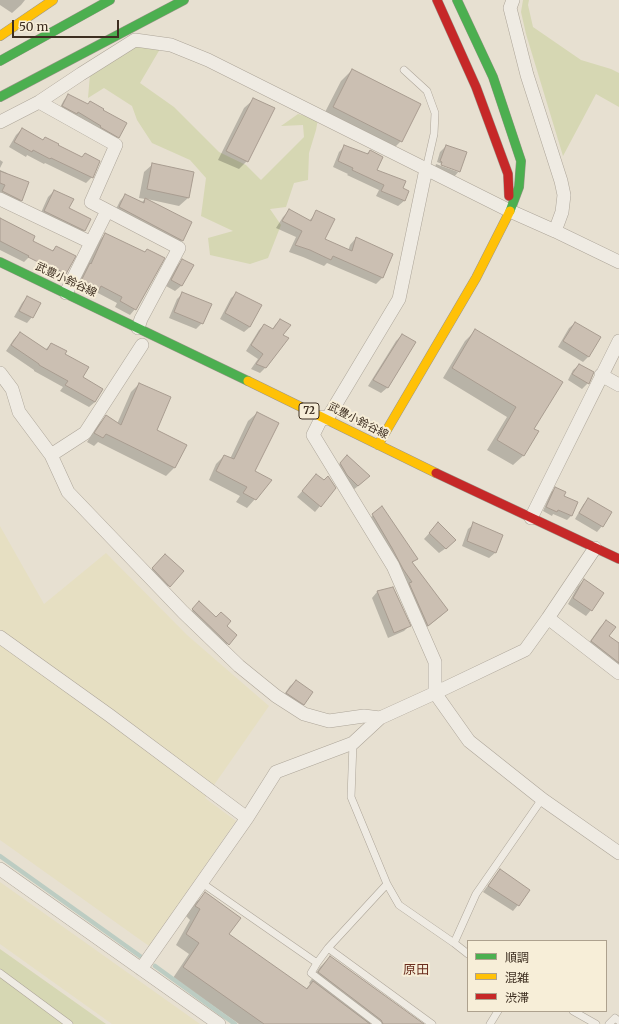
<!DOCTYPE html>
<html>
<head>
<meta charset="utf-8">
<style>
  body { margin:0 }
  #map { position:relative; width:619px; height:1024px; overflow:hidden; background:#e7e0d1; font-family:Merriweather,"Noto Sans JP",serif }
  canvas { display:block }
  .legend { position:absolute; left:467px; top:940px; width:140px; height:72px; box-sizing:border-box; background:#f7eed8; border:1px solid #ada18e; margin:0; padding:5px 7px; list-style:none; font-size:12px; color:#3d2e20 }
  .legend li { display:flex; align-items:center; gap:8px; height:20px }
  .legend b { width:20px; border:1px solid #ada18e }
  .scale { position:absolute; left:12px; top:20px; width:107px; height:18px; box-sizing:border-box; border:2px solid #3d2e20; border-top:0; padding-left:5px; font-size:12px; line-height:14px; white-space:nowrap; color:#3d2e20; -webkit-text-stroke:3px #f7eed8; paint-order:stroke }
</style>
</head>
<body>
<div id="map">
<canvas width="619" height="1024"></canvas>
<ul class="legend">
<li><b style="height:5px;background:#4caf50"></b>順調</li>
<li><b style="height:5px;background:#ffc107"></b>混雑</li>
<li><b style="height:5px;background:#c62828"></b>渋滞</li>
</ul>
<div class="scale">50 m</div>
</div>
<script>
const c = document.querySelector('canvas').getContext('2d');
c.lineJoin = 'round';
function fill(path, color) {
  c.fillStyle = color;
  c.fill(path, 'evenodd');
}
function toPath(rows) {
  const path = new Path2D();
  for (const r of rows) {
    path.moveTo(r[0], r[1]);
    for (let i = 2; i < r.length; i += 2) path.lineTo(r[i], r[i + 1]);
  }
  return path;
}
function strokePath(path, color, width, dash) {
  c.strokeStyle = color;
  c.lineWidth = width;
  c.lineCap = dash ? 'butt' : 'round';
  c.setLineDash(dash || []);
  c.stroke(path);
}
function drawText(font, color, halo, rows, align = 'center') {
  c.font = font + ' Merriweather,"Noto Sans JP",serif';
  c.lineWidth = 4;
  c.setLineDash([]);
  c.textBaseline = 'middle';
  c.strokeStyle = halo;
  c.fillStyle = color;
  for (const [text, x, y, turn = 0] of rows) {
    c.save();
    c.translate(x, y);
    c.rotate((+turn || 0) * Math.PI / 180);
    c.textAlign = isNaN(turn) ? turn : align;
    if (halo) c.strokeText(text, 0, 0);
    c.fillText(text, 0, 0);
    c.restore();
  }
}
fill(toPath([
  [0,526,44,604,106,553,187,635,269,706,205,798,236,821,149,946,0,840],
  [0,882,200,1024,112,1024,0,944]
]), '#e6dfc2');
fill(toPath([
  [523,0,529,0,528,5,533,27,581,60,611,69,619,73,619,107,596,94,563,156,526,34,521,12],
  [136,45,160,49,140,83,174,107,219,152,246,165,261,180,304,137,303,125,281,126,298,114,318,119,316,130,309,153,308,180,294,183,286,207,270,209,281,225,268,258,250,264,210,255,208,238,233,231,201,216,206,178,190,160,152,143,137,120,132,106,104,88,88,98,90,74],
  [0,949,106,1024,0,1024]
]), '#d6d7b3');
fill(toPath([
  [0,0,25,0,21,5,12,13,0,5],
  [352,70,401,141,390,152,322,118,341,81],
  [69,95,87,105,90,102,118,137,114,142,58,111,64,100],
  [253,100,247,161,239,169,218,160,244,108],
  [22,129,42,141,45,138,81,158,92,177,86,183,45,163,44,164,27,155,26,157,9,147,16,135],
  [345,146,366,154,370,151,375,170,402,189,408,191,404,201,398,206,376,196,379,190,347,175,348,174,333,167,339,152],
  [446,146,459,171,454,177,435,167,436,164,458,172,458,170,437,162,440,152],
  [0,160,3,162,0,168],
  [153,164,193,173,188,198,179,206,147,199,182,240,176,246,114,213,120,201,125,195,141,203,145,199,139,198,144,172],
  [0,170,7,173,7,174,21,200,15,206,0,198],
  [54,191,84,230,78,236,39,217,48,197],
  [289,211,309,221,317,212,323,240,348,251,350,245,356,238,382,278,376,284,327,263,324,266,303,257,289,252,296,237,276,228,283,217],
  [0,219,32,242,30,256,24,262,0,250],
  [105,234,144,253,147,250,135,309,130,315,115,307,117,303,96,292,93,295,76,287,84,270,86,268,100,240],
  [56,247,66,274,60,279,39,269,45,257],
  [182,260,193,265,181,286,175,291,166,286,177,266],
  [237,293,261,305,250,327,244,332,220,319,231,298],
  [182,294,202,323,196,329,169,318,177,299],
  [27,297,32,317,27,323,14,317,22,303],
  [280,320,282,335,287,339,265,368,260,373,251,369,258,359,246,351,259,330,264,325,272,330,275,325],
  [575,323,589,356,583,362,558,347,569,328],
  [476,330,533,429,524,455,513,465,487,450,507,417,443,378,465,341],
  [20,333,45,350,51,344,64,355,82,378,95,402,89,407,60,391,63,387,34,371,34,370,6,351,14,339],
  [402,335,415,342,387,388,381,393,368,386,396,341],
  [579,365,588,383,582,389,568,380,573,370],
  [139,384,156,430,185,445,174,468,166,476,98,442,94,446,87,442,98,425,106,416,117,424,131,392],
  [257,413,253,471,255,499,247,508,236,502,240,496,209,480,216,464,224,456,230,459,248,421],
  [341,462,363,482,352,491,335,470],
  [311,481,320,506,315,512,297,497],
  [556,488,563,497,577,503,571,516,567,520,553,514,552,516,543,511,551,492],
  [588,499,602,526,597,532,575,519,583,505],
  [373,515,416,559,412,563,447,610,441,616,422,631,367,521],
  [474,524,495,553,489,558,462,546,468,529],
  [433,529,449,546,439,553,424,539],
  [165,555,183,571,164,591,147,574],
  [584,580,591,610,586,616,568,604,578,586],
  [393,588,409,626,404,631,388,638,372,598,377,592],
  [199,603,236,635,223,649,188,615],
  [606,622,608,636,619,644,619,667,586,647,600,627],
  [296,681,304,704,298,710,281,699,290,686],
  [500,870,518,905,513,911,483,892,495,876],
  [205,894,227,934,306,989,310,984,309,983,320,967,330,957,423,1024,239,1024,173,978,189,954,176,945,190,920,186,916,194,904]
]), '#0003');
strokePath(toPath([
  [0,856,140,956],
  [155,966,235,1024]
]), '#bcccc2', 4.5);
const building = toPath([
  [352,69,421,104,402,142,333,107,352,69],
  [68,94,88,104,90,101,104,109,103,110,127,123,119,138,100,127,101,126,78,112,77,114,62,106,68,94],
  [253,98,275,108,248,162,226,151,253,98],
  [22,128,43,140,45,137,59,144,58,145,82,157,85,153,100,161,93,178,51,158,50,159,33,150,32,152,14,142,22,128],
  [344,145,368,154,370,150,383,157,377,170,406,181,403,188,409,191,405,201,381,191,384,185,352,170,353,168,338,161,344,145],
  [446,145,467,152,460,172,441,165,442,162,440,161,446,145],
  [152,163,194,172,189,198,147,189,152,163],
  [0,171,29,182,22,201,2,191,5,185,0,183,0,171],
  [54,190,74,199,69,208,91,219,85,231,44,211,54,190],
  [125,194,144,203,145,198,192,222,183,241,119,207,125,194],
  [289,209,311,221,316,210,335,219,325,239,352,251,356,237,393,254,383,278,333,256,331,260,310,250,295,245,302,231,282,221,289,209],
  [0,218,35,236,33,241,53,251,56,246,76,256,66,274,47,264,46,266,28,257,29,256,0,241,0,218],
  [105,233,145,252,147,249,165,258,136,310,120,301,122,297,101,286,99,290,81,281,90,263,91,264,105,233],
  [182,259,194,265,182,286,171,280,182,259],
  [182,292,212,304,203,324,174,312,182,292],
  [236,292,262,305,250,327,225,313,236,292],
  [27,296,41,303,33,318,19,311,27,296],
  [280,319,291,325,283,335,289,338,266,368,256,364,263,354,251,345,264,324,273,329,280,319],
  [575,322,601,337,589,357,563,341,575,322],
  [475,329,563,382,534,429,539,431,524,456,497,440,516,407,452,368,475,329],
  [20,332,47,350,51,343,67,351,65,354,89,367,83,377,103,389,95,402,65,385,68,381,39,365,39,364,11,345,20,332],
  [402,334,416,342,388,388,373,380,402,334],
  [579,364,594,372,589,384,572,374,579,364],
  [139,383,171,397,157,430,187,445,175,468,106,434,103,438,94,433,106,415,121,425,139,383],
  [257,412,279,423,255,471,272,480,256,500,243,493,247,487,216,471,224,455,234,459,257,412],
  [347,455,370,476,358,486,347,475,340,463,347,455],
  [316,474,324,480,328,476,336,488,321,507,302,491,316,474],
  [555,487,566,492,564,496,578,502,572,516,558,510,557,512,546,507,555,487],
  [588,498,612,512,603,527,579,513,588,498],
  [382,506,418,559,412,562,448,610,428,626,409,583,412,582,403,569,392,548,372,514,382,506],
  [438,522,456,540,446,549,429,533,438,522],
  [473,522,503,535,496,553,467,541,473,522],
  [165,554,184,571,170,587,152,568,165,554],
  [584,579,604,593,592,611,573,598,584,579],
  [393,587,411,626,394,633,377,591,393,587],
  [199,601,216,617,221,612,231,621,227,626,237,635,229,645,192,609,199,601],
  [606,620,616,627,609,636,619,643,619,663,591,641,606,620],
  [296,680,313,692,304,705,286,693,296,680],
  [500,869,530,890,519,906,488,886,500,869],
  [205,892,241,918,229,934,307,989,313,981,370,1024,264,1024,183,967,199,943,186,934,200,909,195,906,205,892],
  [330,956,424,1024,383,1024,381,1020,318,972,330,956]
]);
fill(building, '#cbbfb2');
strokePath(building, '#a89c90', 1);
const lane = toPath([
  [404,70,427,91,435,113,434,134,426,169],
  [202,883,317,963,328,948,387,884,351,797,353,743],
  [387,884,399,905,454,943,468,954],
  [454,943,476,894,542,799],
  [328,948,432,1024],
  [317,963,311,973,378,1024],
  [0,973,69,1024],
  [573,1011,596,1024],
  [490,1024,498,1011],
  [609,1024,615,1018,619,1021]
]);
const street = toPath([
  [513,0,510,8,527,75,561,181,564,195,562,212,555,231],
  [39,102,116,145,91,202,179,248,141,319,138,328],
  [0,122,39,102,81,74,135,40,171,45,208,60,510,211,555,231,619,262],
  [0,199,90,242],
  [66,293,107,211],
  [0,373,12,389,19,412,51,455,68,492,183,612,239,666,276,696,304,714,329,721,364,716,380,718],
  [601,375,619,385],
  [322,417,313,435,393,566,435,662,435,693,469,741,542,799,619,853],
  [327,419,399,299,426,169],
  [51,455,85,433,142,345],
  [531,518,619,341],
  [548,618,619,673],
  [0,637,109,715,247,818],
  [0,869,219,1024],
  [141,969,247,818,276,772,353,743,380,718,435,693,525,650,548,618,595,548]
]);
const fast = toPath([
  [457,0,493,77,521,161,519,187,510,211],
  [0,61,110,0],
  [0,97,184,0],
  [0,262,248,381]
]);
const slow = toPath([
  [0,36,53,0],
  [248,381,436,473],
  [378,445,476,278,510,211]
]);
const jam = toPath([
  [437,0,476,87,508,174,509,196],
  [436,473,619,559]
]);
strokePath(lane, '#ada599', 8);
strokePath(street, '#ada599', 14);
strokePath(fast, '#9c958a', 10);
strokePath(slow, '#9c958a', 10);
strokePath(jam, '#9c958a', 10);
strokePath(lane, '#efebe3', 7);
strokePath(street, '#efebe3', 13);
strokePath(fast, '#4caf50', 9);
strokePath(slow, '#ffc107', 9);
strokePath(jam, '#c62828', 9);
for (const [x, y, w] of [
  [309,411,20]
]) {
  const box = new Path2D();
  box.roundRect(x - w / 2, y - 8, w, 16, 3);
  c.fillStyle = '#f7eed8';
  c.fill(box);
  strokePath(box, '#3d2e20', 1);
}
drawText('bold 10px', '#3d2e20', null, [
  ["72",309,411]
]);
drawText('11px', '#3d2e20', '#f7eed8', [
  ["武豊小鈴谷線",66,280,25],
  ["武豊小鈴谷線",358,421,27]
]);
drawText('13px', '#6b2e1e', '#f7eed8', [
  ["原田",416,970]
]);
</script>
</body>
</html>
